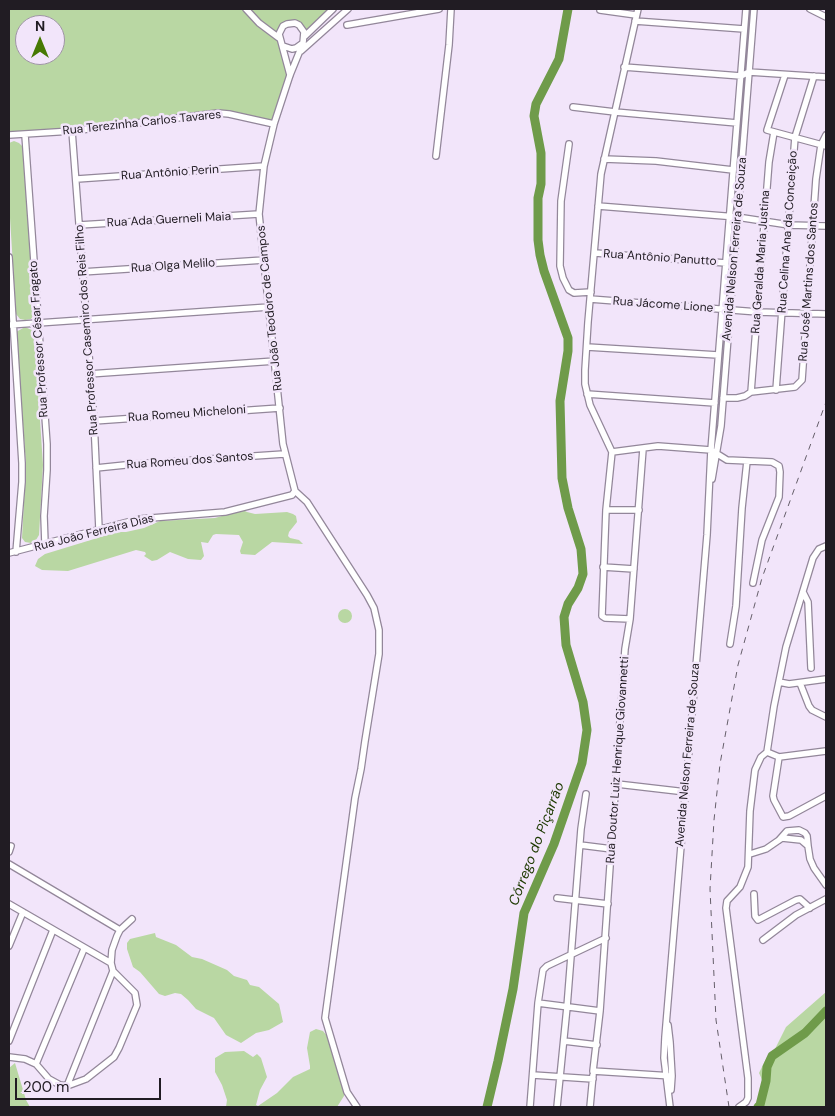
<!DOCTYPE html>
<html>
<head>
<meta charset="utf-8">
<style>
  body { margin:0 }
  #map { position:relative; width:835px; height:1116px; overflow:hidden; background:#f2e5fa; font-family:"DM Sans",sans-serif }
  canvas { display:block }
  .frame { position:absolute; inset:0; border:10px solid #211c23; pointer-events:none }
  .north { position:absolute; left:15px; top:15px; width:50px; height:50px; box-sizing:border-box; background:#f2e5fa; border:1px solid #9e95a4; border-radius:50%; rotate:0deg; font-size:14px; font-weight:700; line-height:20px; text-align:center; color:#211c23 }
  .north::after { content:''; display:block; margin:auto; width:18px; height:22px; background:#477904; clip-path:polygon(50% 0,100% 100%,50% 72%,0 100%) }
  .scale { position:absolute; left:15px; top:1078px; width:146px; height:22px; box-sizing:border-box; border:2px solid #211c23; border-top:0; padding-left:6px; font-size:15px; line-height:18px; white-space:nowrap; color:#211c23; -webkit-text-stroke:4px #f2e5fa; paint-order:stroke }
</style>
</head>
<body>
<div id="map">
<canvas width="835" height="1116"></canvas>
<div class="frame"></div>
<div class="north">N</div>
<div class="scale">200 m</div>
</div>
<script>
const c = document.querySelector('canvas').getContext('2d');
c.lineJoin = 'round';
function fill(path, color) {
  c.fillStyle = color;
  c.fill(path, 'evenodd');
}
function toPath(rows) {
  const path = new Path2D();
  for (const r of rows) {
    if (r.length === 3) {
      path.moveTo(r[0] + r[2], r[1]);
      path.arc(r[0], r[1], r[2], 0, 2 * Math.PI);
      continue;
    }
    path.moveTo(r[0], r[1]);
    for (let i = 2; i < r.length; i += 2) path.lineTo(r[i], r[i + 1]);
  }
  return path;
}
function strokePath(path, color, width, dash) {
  c.strokeStyle = color;
  c.lineWidth = width;
  c.lineCap = dash ? 'butt' : 'round';
  c.setLineDash(dash || []);
  c.stroke(path);
}
function drawText(font, color, halo, rows, align = 'center') {
  c.font = font + ' "DM Sans",sans-serif';
  c.lineWidth = 5;
  c.setLineDash([]);
  c.textBaseline = 'middle';
  c.strokeStyle = halo;
  c.fillStyle = color;
  for (const [text, x, y, turn = 0] of rows) {
    c.save();
    c.translate(x, y);
    c.rotate((+turn || 0) * Math.PI / 180);
    c.textAlign = isNaN(turn) ? turn : align;
    if (halo) c.strokeText(text, 0, 0);
    c.fillText(text, 0, 0);
    c.restore();
  }
}
fill(toPath([
  [9,9,333,9,305,35,302,28,289,23,279,34,252,15,279,38,290,75,274,124,229,114,87,130,75,134,68,133,9,135],
  [25,25,55,25,55,55,25,55],
  [14,141,19,143,23,147,34,314,31,319,25,320,20,319,16,314,9,202,9,143],
  [25,327,34,331,43,465,39,535,36,540,31,543,25,542,22,538,26,464,16,332],
  [243,510,247,512,255,514,287,512,293,514,296,516,297,522,289,532,288,536,290,538,299,540,303,544,272,542,255,555,241,554,240,551,243,542,239,535,216,534,213,535,208,543,201,542,204,556,201,560,188,559,170,552,157,560,152,561,144,556,146,554,145,552,136,550,68,571,42,570,35,566,38,559,45,554,117,532,126,532,144,528,160,521,215,518],
  [345,616,7],
  [155,933,156,937,176,945,192,957,202,959,227,970,234,976,247,980,250,985,259,987,279,1004,283,1022,269,1030,256,1033,241,1043,226,1035,214,1018,196,1009,188,1000,181,994,175,993,165,996,159,994,140,972,133,967,127,949,127,943,130,939],
  [826,992,826,1107,763,1107,763,1093,766,1088,759,1073,767,1057,774,1051,786,1027],
  [316,1029,323,1031,328,1037,344,1086,344,1096,337,1107,226,1107,227,1100,222,1085,215,1072,215,1058,225,1052,244,1051,253,1057,257,1054,261,1058,267,1077,260,1090,256,1105,258,1106,277,1093,293,1077,310,1069,310,1066,307,1048,310,1032],
  [15,1063,26,1100,30,1107,9,1107,9,1068]
]), '#b9d7a3');
strokePath(toPath([
  [487,1107,498,1061,513,989,524,913,554,844,582,763,587,730,583,702,566,645,564,617,568,604,578,588,583,574,581,549,568,508,562,478,560,401,568,351,568,338,544,271,540,255,538,240,538,198,541,184,541,153,534,116,536,104,559,59,568,9],
  [758,1107,760,1105,766,1081,767,1067,772,1056,805,1033,826,1011]
]), '#6f9b4a', 9);
const minor = toPath([
  [246,9,259,23,279,38],
  [810,9,826,17],
  [600,10,636,15],
  [635,21,744,29],
  [347,25,439,9],
  [305,36,333,9],
  [283,46,292,49,296,48,303,43,304,32,299,25,295,23,287,24,283,26,279,34,290,75],
  [301,51,348,9],
  [624,67,741,76,749,72,826,77],
  [785,75,767,130,826,146],
  [573,107,615,112,737,123],
  [72,131,94,421,99,529],
  [9,135,72,131,218,113,229,114,274,124],
  [25,135,47,444,47,470,44,516,45,544],
  [569,144,561,201,560,266,563,278,569,290,574,293,591,292],
  [436,156,449,45,451,9],
  [604,159,656,161,733,170],
  [77,179,264,166],
  [598,206,737,217,789,225,826,226],
  [79,225,259,214],
  [595,253,726,263],
  [9,257,22,463,22,482,16,552],
  [82,272,264,260],
  [590,299,758,312,826,314],
  [9,325,269,307],
  [587,347,718,355],
  [89,374,275,361],
  [776,390,795,137,814,76],
  [751,392,769,162,774,132],
  [587,394,715,403],
  [723,398,737,398,745,396,751,392,795,387,802,380,816,179,821,145,826,135],
  [94,421,280,408],
  [643,449,630,619,625,649,600,1011,593,1071,672,1076],
  [612,452,658,446,711,450,727,460,772,462,779,466,780,472,779,497,762,540,753,583],
  [96,468,135,464,284,454],
  [712,479,721,426,754,9],
  [295,491,307,502,367,595,374,608,379,630,379,654,365,741,361,769,355,798,325,1018,347,1092,357,1107],
  [295,491,283,444,259,214,264,166,274,124,290,75,303,43],
  [606,510,639,510],
  [9,553,139,519,225,512,292,495,295,491],
  [603,567,634,569],
  [803,592,808,602,811,668],
  [630,619,605,618,602,616,606,510,612,452,590,405,585,384,585,370,588,322,601,174,638,9],
  [730,644,736,606,742,508,747,461],
  [779,682,789,684,826,679],
  [800,683,809,706,812,710,826,717],
  [767,752,774,706,786,647,813,558,819,549,826,546],
  [767,752,779,757,826,751],
  [779,757,773,796,774,800,783,817,789,816,826,796],
  [617,784,686,792],
  [779,840,787,831,799,830,805,833,807,836,808,846],
  [580,845,612,849],
  [9,852,11,846],
  [750,854,766,849,782,838,801,840,808,846,810,859,814,868,826,885],
  [9,864,120,930],
  [754,894,755,916,758,920,796,900,800,899,810,908],
  [557,898,608,904],
  [9,904,111,963],
  [763,940,796,915,826,899],
  [9,946,23,912],
  [538,1003,600,1011],
  [668,1025,670,1042,672,1076,671,1090],
  [9,1041,53,930],
  [564,1041,597,1045],
  [9,1057,25,1059,36,1064,49,1079,60,1085,67,1086,86,1079,114,1057,119,1048,137,1005,135,993,113,971,111,963,112,950,117,936,120,930,132,919],
  [36,1064,84,949],
  [533,1075,593,1079],
  [67,1086,113,971],
  [530,1107,538,1003,543,970,547,966,606,938],
  [557,1107,567,1007,581,829,586,794],
  [590,1107,593,1075],
  [670,1107,664,1058,665,1037,707,535,711,450,746,9],
  [739,1107,746,1102,748,1098,748,1078,726,908,727,901,740,887,748,867,750,811,755,770,761,757,767,752]
]);
strokePath(minor, '#93879a', 8);
strokePath(minor, '#fff', 5.5);
strokePath(toPath([
  [729,1107,716,1020,710,889,714,820,720,764,738,665,762,578,826,402]
]), '#655e69', 1, [6, 6]);
drawText('12px', '#211c23', '#f2e5fa', [
  ["Rua Terezinha Carlos Tavares",142,123,-6],
  ["Rua Antônio Perin",170,173,-4],
  ["Rua Ada Guerneli Maia",169,220,-3],
  ["Rua Celina Ana da Conceição",788,232,-86],
  ["Avenida Nelson Ferreira de Souza",735,249,-85],
  ["Rua Antônio Panutto",660,258,4],
  ["Rua Geralda Maria Justina",761,262,-86],
  ["Rua Olga Melilo",173,266,-4],
  ["Rua José Martins dos Santos",809,282,-86],
  ["Rua Jácome Lione",663,305,4],
  ["Rua João Teodoro de Campos",270,308,-96],
  ["Rua Professor Casemiro dos Reis Filho",87,330,-94],
  ["Rua Professor César Fragato",39,339,-94],
  ["Rua Romeu Micheloni",187,414,-4],
  ["Rua Romeu dos Santos",190,461,-4],
  ["Rua João Ferreira Dias",94,533,-14],
  ["Avenida Nelson Ferreira de Souza",688,755,-85],
  ["Rua Doutor Luiz Henrique Giovannetti",618,760,-86]
]);
drawText('italic 14px', '#1d3900', '#f2e5fa', [
  ["Córrego do Piçarrão",537,844,-69]
]);
</script>
</body>
</html>
